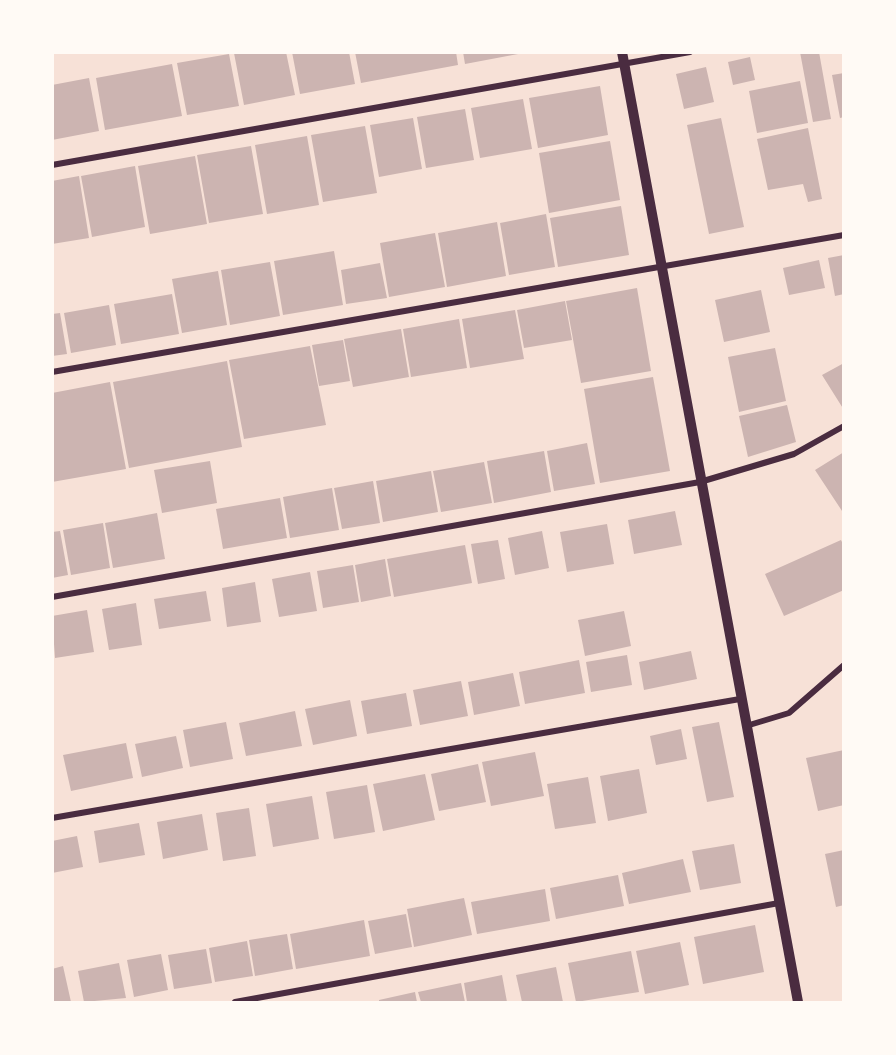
<!DOCTYPE html>
<html>
<head>
<meta charset="utf-8">
<style>
  body { margin:0 }
  #map { position:relative; width:896px; height:1055px; overflow:hidden; background:#f7e1d7; font-family:Overpass,sans-serif }
  canvas { display:block }
  .frame { position:absolute; inset:0; border:54px solid #fffaf5; pointer-events:none }
</style>
</head>
<body>
<div id="map">
<canvas width="896" height="1055"></canvas>
<div class="frame"></div>
</div>
<script>
const c = document.querySelector('canvas').getContext('2d');
c.lineJoin = 'round';
function fill(path, color) {
  c.fillStyle = color;
  c.fill(path, 'evenodd');
}
function toPath(rows) {
  const path = new Path2D();
  for (const r of rows) {
    path.moveTo(r[0], r[1]);
    for (let i = 2; i < r.length; i += 2) path.lineTo(r[i], r[i + 1]);
  }
  return path;
}
function strokePath(path, color, width, dash) {
  c.strokeStyle = color;
  c.lineWidth = width;
  c.lineCap = dash ? 'butt' : 'round';
  c.setLineDash(dash || []);
  c.stroke(path);
}
fill(toPath([
  [286,52,295,95,244,105,234,53],
  [292,52,349,52,355,84,300,94],
  [355,52,456,52,458,65,361,83],
  [463,52,518,52,518,54,465,64],
  [800,52,819,52,831,119,813,122],
  [229,54,239,106,187,115,177,63],
  [750,57,755,80,733,85,728,62],
  [172,64,182,116,105,130,96,78],
  [706,67,714,102,684,109,676,74],
  [844,73,844,117,840,118,832,75],
  [89,78,99,131,52,140,52,85],
  [800,81,808,123,757,133,749,91],
  [600,86,608,135,538,148,529,98],
  [523,99,532,149,480,158,471,108],
  [465,109,474,160,426,168,417,117],
  [413,118,422,169,379,177,370,125],
  [721,118,744,227,709,234,687,125],
  [365,126,377,193,323,202,311,135],
  [808,128,822,199,808,202,803,184,768,190,757,139],
  [307,136,319,205,267,214,255,145],
  [610,141,620,200,549,213,539,153],
  [251,146,263,214,209,223,197,155],
  [195,156,207,224,150,234,138,166],
  [135,166,145,227,92,237,81,176],
  [79,176,89,238,52,244,52,181],
  [621,206,629,255,558,267,550,218],
  [546,214,555,267,509,275,500,223],
  [497,222,506,276,447,287,438,233],
  [435,233,445,287,389,297,380,243],
  [334,251,343,305,283,315,274,261],
  [844,255,844,294,835,296,828,258],
  [819,260,825,288,789,295,783,268],
  [270,262,280,316,230,325,221,270],
  [380,263,387,298,346,304,341,270],
  [218,271,227,325,182,333,172,279],
  [637,288,651,371,581,383,566,301],
  [761,290,770,332,724,342,715,300],
  [172,294,179,334,121,344,114,304],
  [565,301,572,340,524,348,517,310],
  [109,305,116,345,71,353,64,313],
  [515,310,524,359,470,368,462,319],
  [60,313,67,354,52,356,52,314],
  [459,319,467,368,411,377,403,329],
  [401,329,409,377,353,387,344,339],
  [343,340,350,381,319,386,312,345],
  [310,346,326,425,244,439,229,360],
  [775,348,786,401,739,412,728,357],
  [227,361,242,447,129,468,113,382],
  [844,363,844,410,822,375],
  [653,377,670,471,600,483,584,389],
  [110,382,126,469,52,482,52,393],
  [787,405,796,442,748,457,739,416],
  [587,443,595,484,554,491,547,451],
  [544,451,551,492,494,503,487,461],
  [844,452,844,514,815,470],
  [210,461,217,503,162,513,154,470],
  [484,462,492,503,441,512,433,471],
  [431,471,438,512,383,522,376,481],
  [373,481,380,523,342,529,334,488],
  [332,488,339,530,290,538,283,497],
  [280,498,287,538,223,549,216,509],
  [675,511,682,545,634,554,628,520],
  [157,513,165,559,113,568,105,523],
  [103,523,110,568,71,575,63,530],
  [607,524,614,564,567,572,560,532],
  [60,531,68,575,52,578,52,532],
  [542,531,549,568,515,575,508,538],
  [498,540,505,579,478,584,471,544],
  [841,540,844,546,844,590,784,616,765,574],
  [465,545,472,583,394,597,387,559],
  [385,559,391,596,361,602,355,565],
  [353,565,359,602,323,608,317,571],
  [310,572,317,611,279,617,272,579],
  [255,582,261,622,227,627,222,588],
  [206,591,211,621,159,629,154,599],
  [136,603,142,645,109,650,102,609],
  [87,610,94,652,55,658,52,616],
  [624,611,631,646,585,656,578,620],
  [691,651,697,679,644,690,639,662],
  [627,655,632,685,591,692,586,662],
  [579,660,585,693,525,704,519,672],
  [513,673,520,706,474,715,468,682],
  [461,681,468,716,420,725,413,690],
  [406,693,412,726,367,734,361,701],
  [350,700,357,736,313,745,305,709],
  [295,711,302,746,246,756,239,723],
  [226,722,233,759,190,767,183,730],
  [719,722,734,797,707,802,692,727],
  [681,729,687,759,656,765,650,736],
  [176,736,183,768,142,777,135,744],
  [126,743,133,778,71,791,63,755],
  [844,750,844,805,818,811,806,758],
  [535,752,544,796,491,806,482,762],
  [478,764,486,802,439,811,431,774],
  [639,769,647,813,608,821,600,776],
  [425,774,435,820,383,831,373,784],
  [588,777,596,823,555,829,547,784],
  [367,785,375,832,334,839,326,792],
  [312,796,319,839,273,847,266,804],
  [249,808,256,856,223,861,216,813],
  [202,814,208,850,163,859,157,822],
  [139,823,145,855,99,863,94,831],
  [77,836,83,867,52,873,52,841],
  [734,844,741,883,700,890,692,851],
  [844,850,844,905,836,907,825,854],
  [683,859,691,892,629,904,622,873],
  [618,875,624,906,556,919,550,888],
  [545,889,550,921,477,934,471,902],
  [464,898,472,935,414,947,407,909],
  [406,914,412,947,375,954,368,921],
  [364,920,370,956,296,969,290,934],
  [755,925,764,972,703,984,694,937],
  [287,934,293,969,255,976,249,940],
  [247,941,253,976,215,982,209,948],
  [680,942,689,985,645,994,636,951],
  [206,949,212,983,174,989,168,955],
  [631,951,639,992,576,1002,568,963],
  [161,954,168,990,134,997,127,960],
  [119,963,126,998,84,1002,78,971],
  [63,966,71,1002,52,1002,52,969],
  [556,967,563,1002,522,1002,516,975],
  [502,975,507,1002,467,1002,464,983],
  [461,983,465,1002,421,1002,418,992],
  [415,992,417,1002,379,1002,379,1000]
]), '#ccb4b1');
strokePath(toPath([
  [52,165,690,52],
  [52,372,844,235],
  [52,597,700,482,794,454,844,426],
  [746,726,789,713,844,665],
  [52,818,740,699],
  [235,1002,779,903]
]), '#4a2c40', 6);
strokePath(toPath([
  [622,52,798,1002]
]), '#4a2c40', 10);
</script>
</body>
</html>
